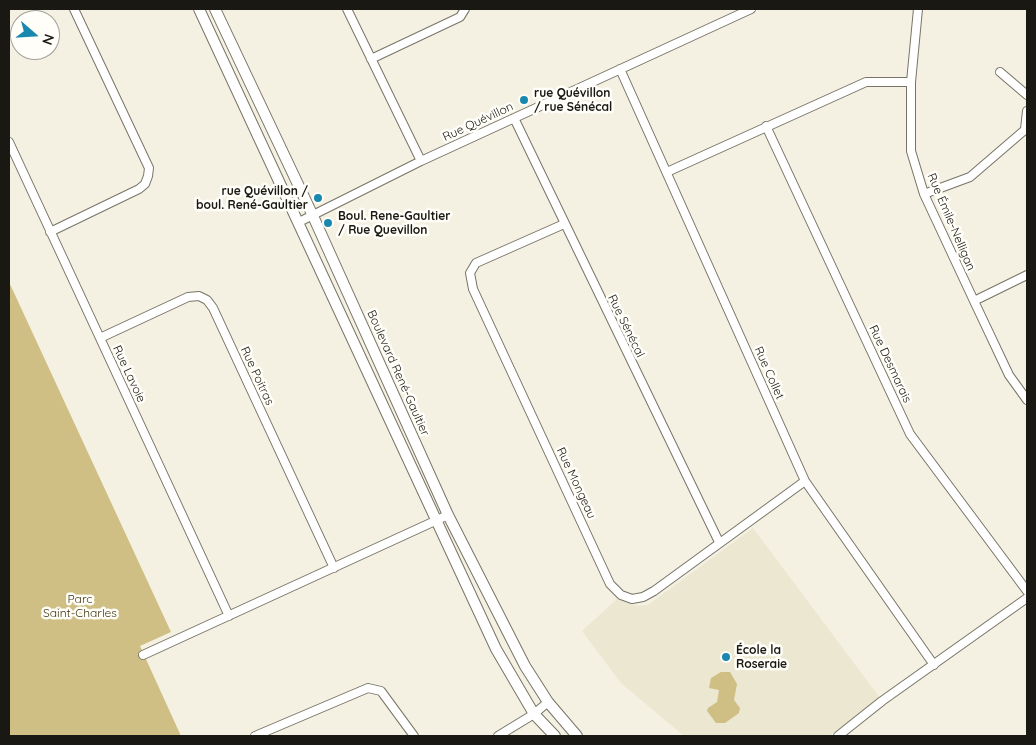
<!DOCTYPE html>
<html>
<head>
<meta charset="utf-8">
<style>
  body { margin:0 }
  #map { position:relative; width:1036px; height:745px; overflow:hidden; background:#f4f0e2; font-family:Quicksand,sans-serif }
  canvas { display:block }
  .frame { position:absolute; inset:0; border:10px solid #191813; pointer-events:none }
  .north { position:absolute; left:10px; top:10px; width:50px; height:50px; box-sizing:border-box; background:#fffef8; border:1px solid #a3a29c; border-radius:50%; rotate:109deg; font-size:14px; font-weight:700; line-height:20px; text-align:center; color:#191813 }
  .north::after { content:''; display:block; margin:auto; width:18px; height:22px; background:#1988ae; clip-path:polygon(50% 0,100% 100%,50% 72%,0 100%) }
</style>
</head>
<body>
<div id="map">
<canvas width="1036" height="745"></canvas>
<div class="frame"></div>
<div class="north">N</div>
</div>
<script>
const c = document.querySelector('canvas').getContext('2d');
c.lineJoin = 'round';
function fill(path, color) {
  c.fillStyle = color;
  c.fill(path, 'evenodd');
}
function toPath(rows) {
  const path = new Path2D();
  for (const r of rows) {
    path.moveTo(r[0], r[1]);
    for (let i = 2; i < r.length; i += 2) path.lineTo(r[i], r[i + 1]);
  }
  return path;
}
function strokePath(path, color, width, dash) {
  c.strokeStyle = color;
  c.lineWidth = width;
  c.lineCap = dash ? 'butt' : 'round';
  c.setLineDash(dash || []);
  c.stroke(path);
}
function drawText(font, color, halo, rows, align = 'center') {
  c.font = font + ' Quicksand,sans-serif';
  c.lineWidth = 5;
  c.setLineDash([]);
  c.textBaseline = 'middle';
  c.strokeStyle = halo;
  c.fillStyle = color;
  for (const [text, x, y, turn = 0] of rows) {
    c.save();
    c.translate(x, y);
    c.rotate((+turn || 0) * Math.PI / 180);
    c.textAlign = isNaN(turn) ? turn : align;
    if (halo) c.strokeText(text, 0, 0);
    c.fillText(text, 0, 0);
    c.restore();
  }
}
fill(toPath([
  [753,528,880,698,829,736,684,736,621,683,582,631,617,599,636,606,648,605]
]), '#ece7d1');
fill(toPath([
  [9,282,171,632,140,646,181,736,9,736],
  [721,672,730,672,737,684,734,700,740,708,739,713,725,723,716,723,707,711,708,708,717,702,719,690,709,688,711,678]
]), '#cfbf84');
const minor = toPath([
  [347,9,421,161],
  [918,9,911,82,911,151,924,194,974,301,1009,375,1027,400],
  [371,59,460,17,465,9],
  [620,69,805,481,934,665],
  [1000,72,1027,95],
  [514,118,719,542],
  [766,126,910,434,1027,591],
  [1025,129,1027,111],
  [9,142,229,616],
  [667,172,866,82,911,82],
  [924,194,970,177,1027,128],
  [299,222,421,161,751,9],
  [564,224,476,263,470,273,473,289,610,584,621,595,632,599,643,597,654,591,805,481],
  [50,232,139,189,145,184,148,176,149,168,74,9],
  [974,301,1027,275],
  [100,338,188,297,199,296,207,300,213,308,334,568],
  [143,655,448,515],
  [255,736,368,688,381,691,414,736],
  [498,736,534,714,548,702],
  [838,736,882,701,1027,598]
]);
const tertiary = toPath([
  [199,9,496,649,534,714,555,736],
  [215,9,313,216,448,515,525,666,548,702,577,736]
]);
strokePath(minor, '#777467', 10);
strokePath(tertiary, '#777467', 12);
strokePath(minor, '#fff', 8);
strokePath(tertiary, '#fff', 10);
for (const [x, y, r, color] of [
  [524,100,5,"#1988ae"],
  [318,198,5,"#1988ae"],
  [328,223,5,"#1988ae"],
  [726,657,5,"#1988ae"]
]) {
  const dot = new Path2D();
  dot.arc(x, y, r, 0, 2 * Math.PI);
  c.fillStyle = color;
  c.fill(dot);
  strokePath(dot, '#fffef8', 2);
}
drawText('bold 12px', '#191813', '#fffef8', [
  ["rue Quévillon",534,93],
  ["/ rue Sénécal",534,107],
  ["rue Quévillon /",308,191,"right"],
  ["boul. René-Gaultier",308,205,"right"],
  ["Boul. Rene-Gaultier",338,216],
  ["/ Rue Quevillon",338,230],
  ["École la",736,650],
  ["Roseraie",736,664]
], 'left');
drawText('12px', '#191813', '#fffef8', [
  ["Rue Quévillon",478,122,-25],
  ["Rue Émile-Nelligan",951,222,67],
  ["Rue Sénécal",626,326,64],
  ["Rue Desmarais",890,364,65],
  ["Boulevard René-Gaultier",398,373,66],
  ["Rue Collet",769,373,66],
  ["Rue Lavoie",129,374,65],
  ["Rue Poitras",257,376,65],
  ["Rue Mongeau",576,483,65]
]);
drawText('12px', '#3e3513', '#fffef8', [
  ["Parc",80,599],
  ["Saint-Charles",80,613]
]);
</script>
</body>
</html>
